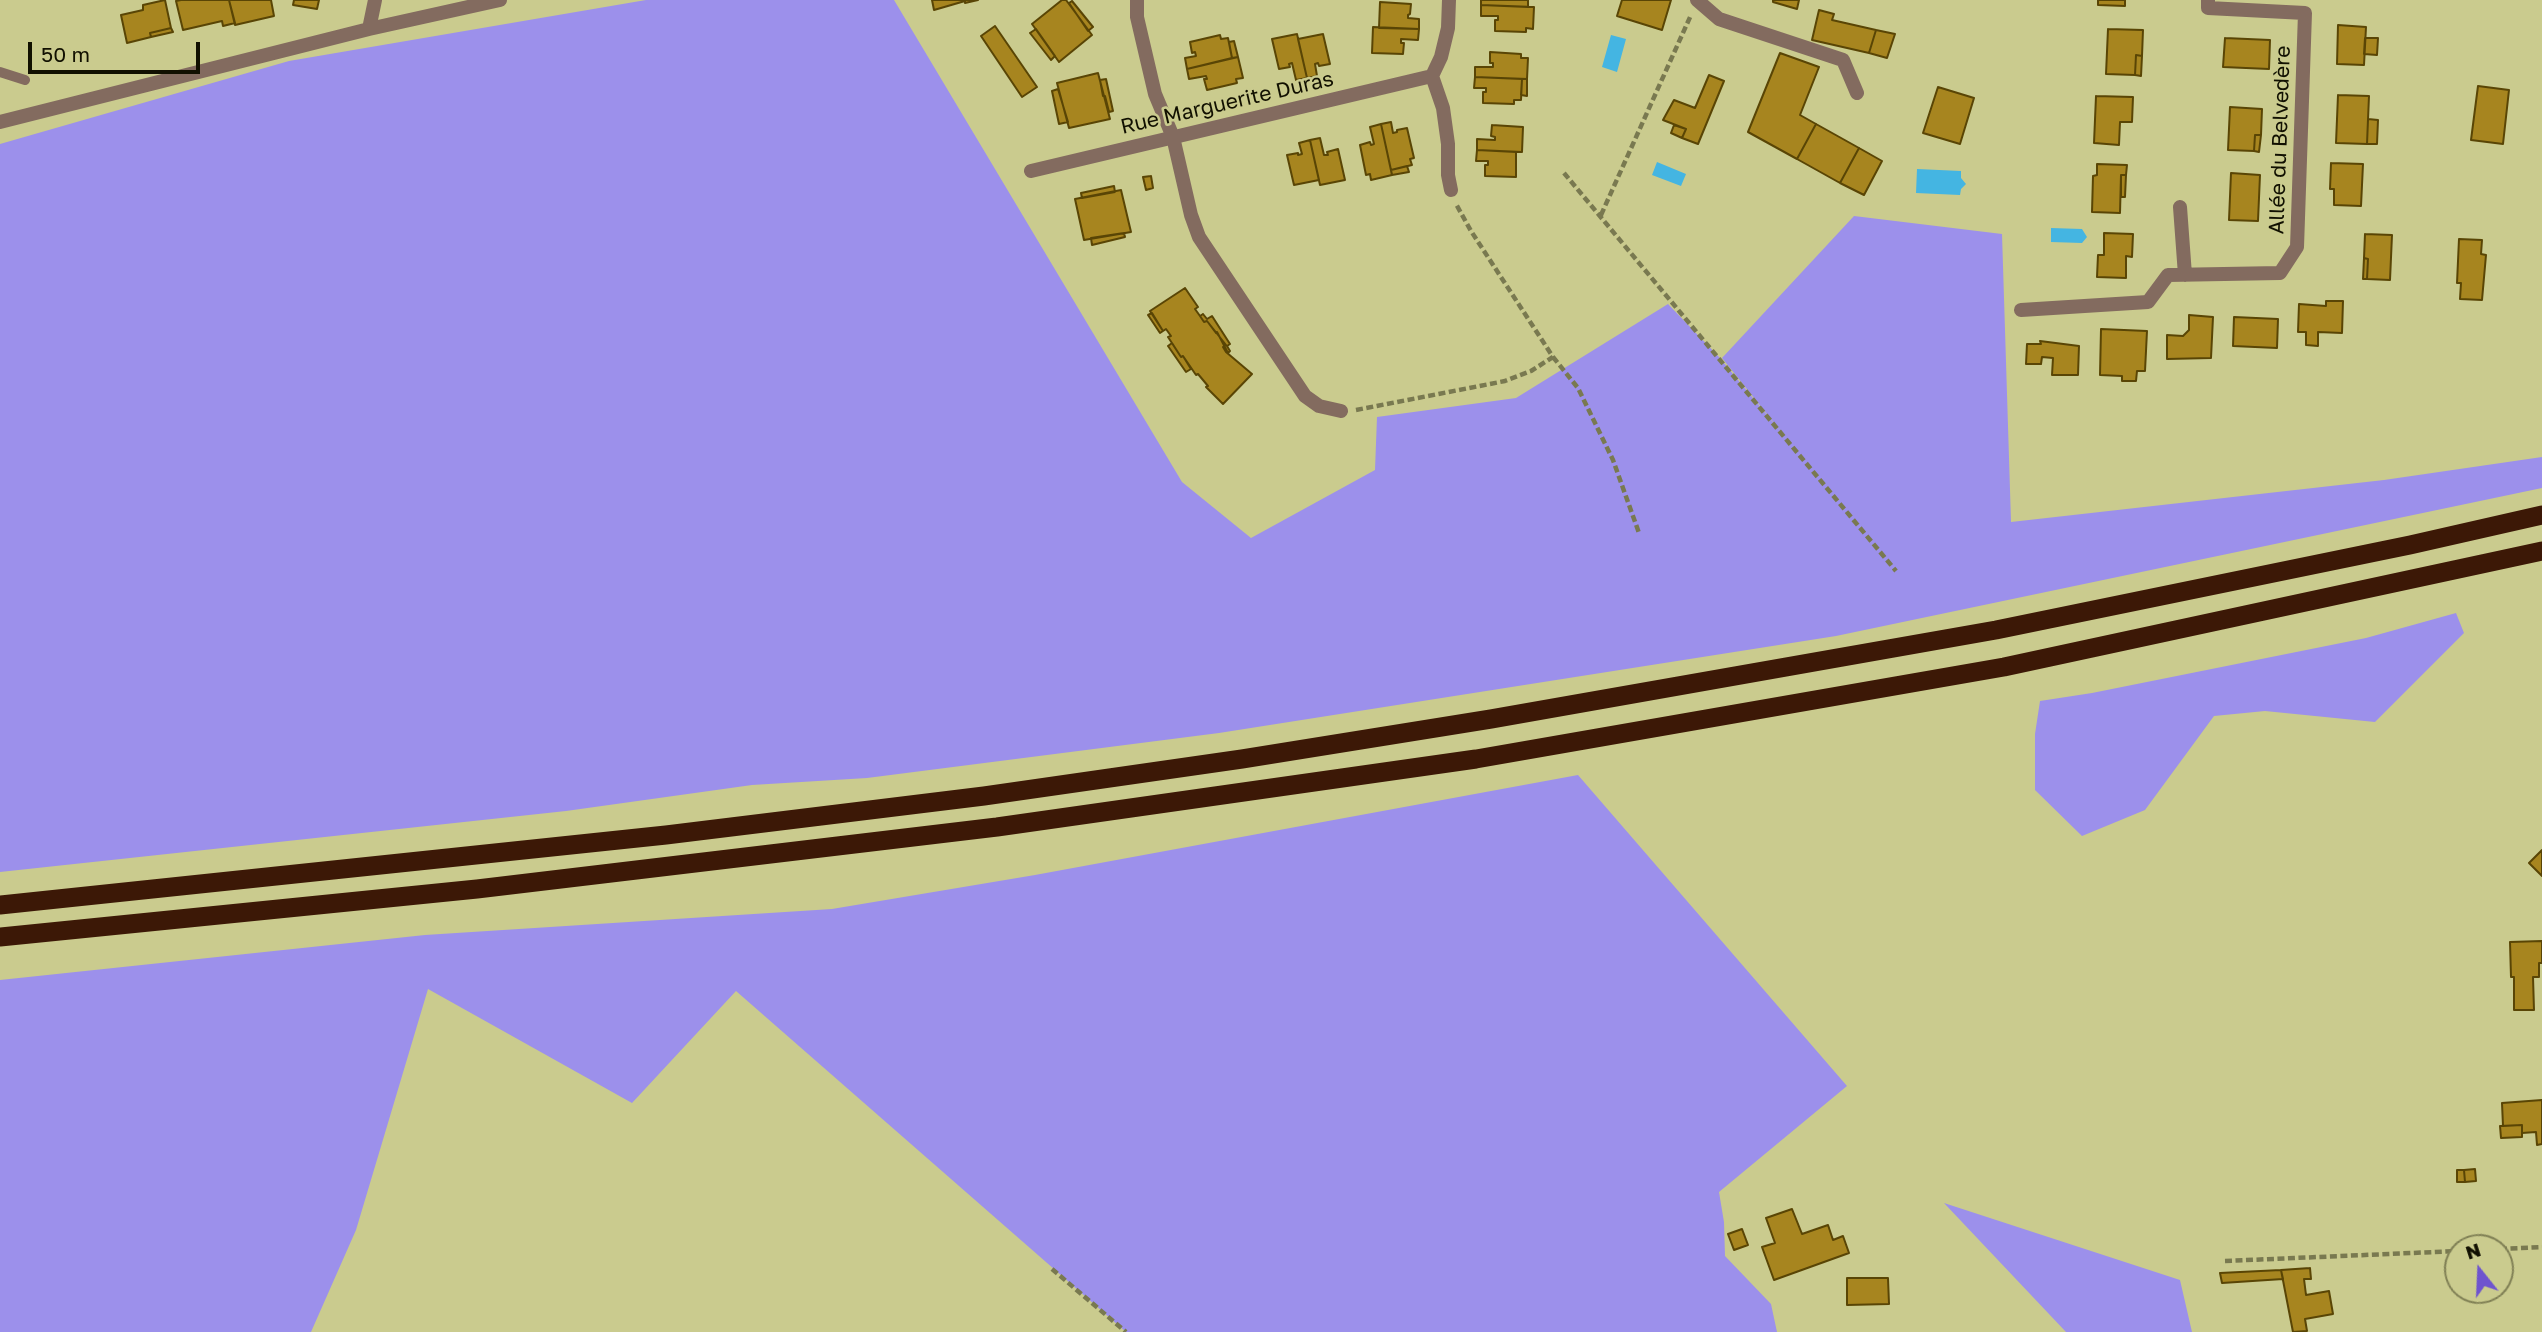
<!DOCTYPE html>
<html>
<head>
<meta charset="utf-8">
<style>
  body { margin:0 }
  #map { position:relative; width:2542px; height:1332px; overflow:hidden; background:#cacb8e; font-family:"Golos Text",sans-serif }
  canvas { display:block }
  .north { position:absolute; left:2444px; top:1234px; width:70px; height:70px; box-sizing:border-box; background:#cacb8e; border:2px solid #808055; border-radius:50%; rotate:342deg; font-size:19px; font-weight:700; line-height:28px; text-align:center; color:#111000 }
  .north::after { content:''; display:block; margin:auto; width:24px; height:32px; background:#6e54ce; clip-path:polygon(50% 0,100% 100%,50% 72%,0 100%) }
  .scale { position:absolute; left:28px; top:42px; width:172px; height:32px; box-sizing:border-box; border:4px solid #111000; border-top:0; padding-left:9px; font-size:21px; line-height:24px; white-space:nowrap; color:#111000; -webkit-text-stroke:5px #cacb8e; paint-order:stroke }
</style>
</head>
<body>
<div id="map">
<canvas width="2542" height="1332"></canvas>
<div class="north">N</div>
<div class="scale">50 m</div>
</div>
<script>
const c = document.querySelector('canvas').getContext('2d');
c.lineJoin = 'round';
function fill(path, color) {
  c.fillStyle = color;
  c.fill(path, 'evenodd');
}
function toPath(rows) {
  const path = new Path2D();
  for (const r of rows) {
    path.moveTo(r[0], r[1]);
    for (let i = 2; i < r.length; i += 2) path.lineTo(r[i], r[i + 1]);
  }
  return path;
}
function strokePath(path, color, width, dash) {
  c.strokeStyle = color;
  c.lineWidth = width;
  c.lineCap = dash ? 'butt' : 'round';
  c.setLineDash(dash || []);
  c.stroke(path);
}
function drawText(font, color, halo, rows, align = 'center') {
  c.font = font + ' "Golos Text",sans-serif';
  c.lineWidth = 5;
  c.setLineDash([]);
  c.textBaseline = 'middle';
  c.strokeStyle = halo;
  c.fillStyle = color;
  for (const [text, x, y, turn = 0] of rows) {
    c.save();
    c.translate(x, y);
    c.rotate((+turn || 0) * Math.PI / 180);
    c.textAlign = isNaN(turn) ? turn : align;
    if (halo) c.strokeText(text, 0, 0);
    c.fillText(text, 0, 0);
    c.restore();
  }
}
fill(toPath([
  [646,0,894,0,1182,482,1251,538,1375,470,1377,417,1516,398,1668,304,1719,357,1786,438,1722,358,1854,216,2002,234,2011,522,2384,480,2542,457,2542,488,1836,636,1219,733,867,778,752,785,566,811,0,872,0,144,289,61],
  [2456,613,2464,633,2375,722,2265,711,2214,716,2145,810,2082,836,2035,790,2035,734,2040,701,2092,693,2366,638],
  [1578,775,1847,1086,1719,1192,1724,1222,1725,1256,1771,1304,1777,1332,1126,1332,736,991,632,1103,428,989,356,1230,311,1332,0,1332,0,980,425,935,832,909,1035,875],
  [1944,1203,2180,1280,2192,1332,2066,1332]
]), '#9c90eb');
fill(toPath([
  [1611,35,1626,39,1617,72,1602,67],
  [1657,162,1686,174,1681,186,1652,175],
  [1917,169,1961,171,1961,178,1966,184,1961,189,1960,195,1916,193],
  [2051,228,2082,229,2087,237,2082,243,2051,242]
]), '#44b5e2');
const building = toPath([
  [165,0,171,28,150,33,151,37,127,43,121,15,143,10,143,5,165,0],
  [181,0,229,0,235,23,223,26,222,21,183,30,176,1,181,0],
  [229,0,271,0,274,16,235,25,229,0],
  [294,0,319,0,317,9,293,5,294,0],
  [932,0,978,0,965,3,965,1,934,10,932,0],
  [1062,0,1066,0,1092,35,1059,62,1032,24,1062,0],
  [1481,0,1528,0,1528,7,1481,5,1481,0],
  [1622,0,1671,0,1662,30,1617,16,1622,0],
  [1773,0,1799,0,1797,9,1773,2,1773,0],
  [2098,0,2125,0,2125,6,2098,5,2098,0],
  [1072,1,1093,27,1088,31,1069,3,1072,1],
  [1380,2,1411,4,1410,14,1408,15,1408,18,1419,19,1419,29,1379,28,1380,2],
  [1481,5,1534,7,1533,29,1526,28,1526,32,1495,31,1495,20,1498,20,1498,16,1481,16,1481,5],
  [1819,10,1834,14,1832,20,1876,30,1869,53,1812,40,1819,10],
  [2338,25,2366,27,2364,65,2337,64,2338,25],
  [995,26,1037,87,1022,97,981,36,995,26],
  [1373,27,1419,29,1418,40,1401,39,1401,43,1404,43,1403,54,1372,53,1373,27],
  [171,28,173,32,151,37,150,33,171,28],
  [1036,29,1055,56,1051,60,1030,33,1036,29],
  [2108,29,2143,30,2142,56,2136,55,2135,75,2106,74,2108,29],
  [1876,30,1895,34,1887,58,1869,53,1876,30],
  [1297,34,1307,78,1296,80,1292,63,1289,64,1290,67,1279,69,1272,39,1297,34],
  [1323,34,1330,64,1319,66,1318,63,1315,64,1317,76,1307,78,1298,39,1323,34],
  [1220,35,1221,39,1228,38,1232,58,1187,69,1185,58,1196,56,1195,52,1192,53,1190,42,1220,35],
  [2225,38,2270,40,2269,69,2223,67,2225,38],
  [2365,38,2378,38,2377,55,2364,54,2365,38],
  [1234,41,1238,57,1232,58,1229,42,1234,41],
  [1490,52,1521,54,1521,58,1528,58,1527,79,1475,77,1475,67,1493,67,1493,63,1490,63,1490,52],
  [1780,53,1819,67,1800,115,1816,124,1797,159,1748,132,1780,53],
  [2136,55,2142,56,2141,76,2135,75,2136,55],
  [1238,57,1243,78,1236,79,1237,83,1207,90,1204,79,1207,79,1206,76,1189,79,1187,69,1238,57],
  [1098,73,1110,119,1069,128,1057,83,1098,73],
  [1709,75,1724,81,1698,144,1682,138,1686,129,1663,120,1674,100,1695,108,1709,75],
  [1475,77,1522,79,1521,100,1514,100,1514,104,1483,103,1483,92,1486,92,1486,88,1474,88,1475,77],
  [1106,79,1113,111,1109,112,1105,96,1103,96,1100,80,1106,79],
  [1522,79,1527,79,1527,96,1521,95,1522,79],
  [2478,86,2509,90,2503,144,2471,140,2478,86],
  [1938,87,1974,98,1960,144,1923,133,1938,87],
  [1058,89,1068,122,1059,124,1052,91,1058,89],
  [2338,95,2369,96,2367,144,2336,143,2338,95],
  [2096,96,2133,97,2132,122,2120,122,2119,145,2094,143,2096,96],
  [2230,107,2262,109,2261,135,2255,135,2254,151,2228,150,2230,107],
  [2368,119,2378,120,2377,144,2367,144,2368,119],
  [1391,122,1393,133,1397,132,1397,130,1407,128,1414,158,1410,159,1412,165,1391,170,1381,124,1391,122],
  [1381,124,1392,175,1371,180,1370,174,1366,175,1360,145,1370,142,1371,145,1374,144,1370,127,1381,124],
  [1816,124,1859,148,1840,183,1797,159,1816,124],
  [1492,125,1523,127,1522,152,1477,150,1477,139,1495,140,1495,137,1491,136,1492,125],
  [1674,125,1686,129,1682,138,1671,133,1674,125],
  [2255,135,2261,135,2259,152,2254,151,2255,135],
  [1320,138,1324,155,1328,155,1327,152,1338,149,1345,180,1320,185,1310,140,1320,138],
  [1310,140,1319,180,1294,185,1287,155,1298,153,1298,155,1302,154,1299,143,1310,140],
  [1859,148,1882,161,1864,195,1840,183,1859,148],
  [1477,150,1516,152,1516,177,1485,176,1485,165,1488,165,1488,161,1476,161,1477,150],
  [2331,163,2363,164,2361,206,2334,205,2334,189,2330,189,2331,163],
  [2097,164,2127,165,2126,175,2121,175,2120,213,2092,212,2093,176,2097,175,2097,164],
  [1407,166,1409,172,1392,175,1391,170,1407,166],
  [2231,173,2260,175,2258,221,2229,220,2231,173],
  [2121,175,2126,175,2125,197,2121,197,2121,175],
  [1151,176,1153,188,1146,190,1143,177,1151,176],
  [1114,186,1115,192,1082,198,1081,193,1114,186],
  [1121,190,1131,232,1084,240,1075,199,1121,190],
  [1124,233,1125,237,1092,245,1091,238,1124,233],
  [2104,233,2133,234,2132,257,2126,256,2126,278,2097,277,2098,255,2104,255,2104,233],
  [2365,234,2392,235,2390,280,2367,279,2368,259,2364,258,2365,234],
  [2459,239,2482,240,2481,254,2486,255,2482,300,2460,299,2461,283,2457,283,2459,239],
  [2364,258,2368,259,2367,279,2363,279,2364,258],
  [1185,288,1198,307,1195,309,1200,316,1204,322,1207,321,1226,345,1223,347,1226,352,1252,374,1223,404,1206,387,1208,386,1198,374,1196,375,1183,356,1181,357,1168,337,1171,336,1166,329,1163,331,1150,311,1185,288],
  [2326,301,2343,301,2342,333,2318,332,2318,346,2306,345,2306,332,2298,332,2299,304,2326,306,2326,301],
  [1152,313,1163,331,1160,333,1148,315,1152,313],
  [1203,314,1207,319,1212,316,1230,344,1227,346,1230,351,1228,353,1217,332,1216,333,1207,321,1204,322,1200,316,1203,314],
  [2189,315,2213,317,2211,358,2167,359,2167,335,2183,336,2189,330,2189,315],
  [2234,317,2278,319,2277,348,2233,346,2234,317],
  [2101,329,2147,331,2145,371,2137,371,2136,381,2122,381,2122,376,2100,375,2101,329],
  [2040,341,2079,346,2078,375,2052,375,2053,358,2042,357,2041,364,2026,364,2027,344,2041,344,2040,341],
  [1172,343,1181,357,1183,356,1191,369,1186,372,1168,346,1172,343],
  [2542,850,2542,876,2529,863,2542,850],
  [2542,941,2542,963,2539,963,2539,977,2533,977,2534,1010,2514,1010,2514,977,2511,977,2510,942,2542,941],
  [2542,1100,2542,1144,2537,1145,2536,1132,2522,1133,2522,1125,2503,1126,2502,1103,2542,1100],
  [2522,1125,2522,1137,2501,1138,2500,1126,2522,1125],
  [2475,1169,2476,1181,2465,1182,2464,1170,2475,1169],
  [2457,1170,2464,1170,2465,1182,2457,1182,2457,1170],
  [1792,1209,1802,1234,1828,1225,1833,1240,1843,1236,1849,1253,1774,1280,1762,1247,1775,1243,1766,1218,1792,1209],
  [1742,1229,1748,1245,1734,1250,1728,1234,1742,1229],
  [2310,1268,2311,1279,2304,1279,2306,1295,2329,1291,2333,1314,2305,1319,2307,1331,2293,1332,2281,1270,2310,1268],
  [2281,1270,2283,1279,2222,1283,2220,1273,2281,1270],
  [1847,1278,1888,1278,1889,1304,1847,1305,1847,1278]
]);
fill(building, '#a7851f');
strokePath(building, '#594505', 2);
strokePath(toPath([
  [1564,173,1896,571],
  [1601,215,1691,15],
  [1553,357,1578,388,1613,460,1639,533],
  [1356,410,1505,381,1531,371,1553,357,1471,231,1456,204],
  [2500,1249,2542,1247],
  [2225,1261,2458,1251],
  [1052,1269,1126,1332]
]), '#797950', 4.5, [7, 3.5]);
strokePath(toPath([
  [0,72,25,80]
]), '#836b5f', 10);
strokePath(toPath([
  [1137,0,1137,17,1155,94,1173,137,1191,215,1199,237,1305,396,1319,406,1341,411],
  [1449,0,1448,28,1441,57,1432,76,1443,108,1448,144,1448,175,1451,190],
  [1697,0,1719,19,1843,60,1857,93],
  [369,29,375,0],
  [0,122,369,29,500,0],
  [1031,171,1432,76],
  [2180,207,2185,275],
  [2021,310,2148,302,2168,275,2280,273,2297,247,2305,13,2208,8,2208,0]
]), '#836b5f', 14);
strokePath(toPath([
  [0,905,666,835,984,796,1242,759,1491,719,1996,630,2410,545,2542,515],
  [0,937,477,889,997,827,1476,759,2004,667,2542,551]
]), '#3c1806', 19);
drawText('21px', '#111000', '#cacb8e', [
  ["Rue Marguerite Duras",1227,103,-13],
  ["Allée du Belvedère",2280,140,-88]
]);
</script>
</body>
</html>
